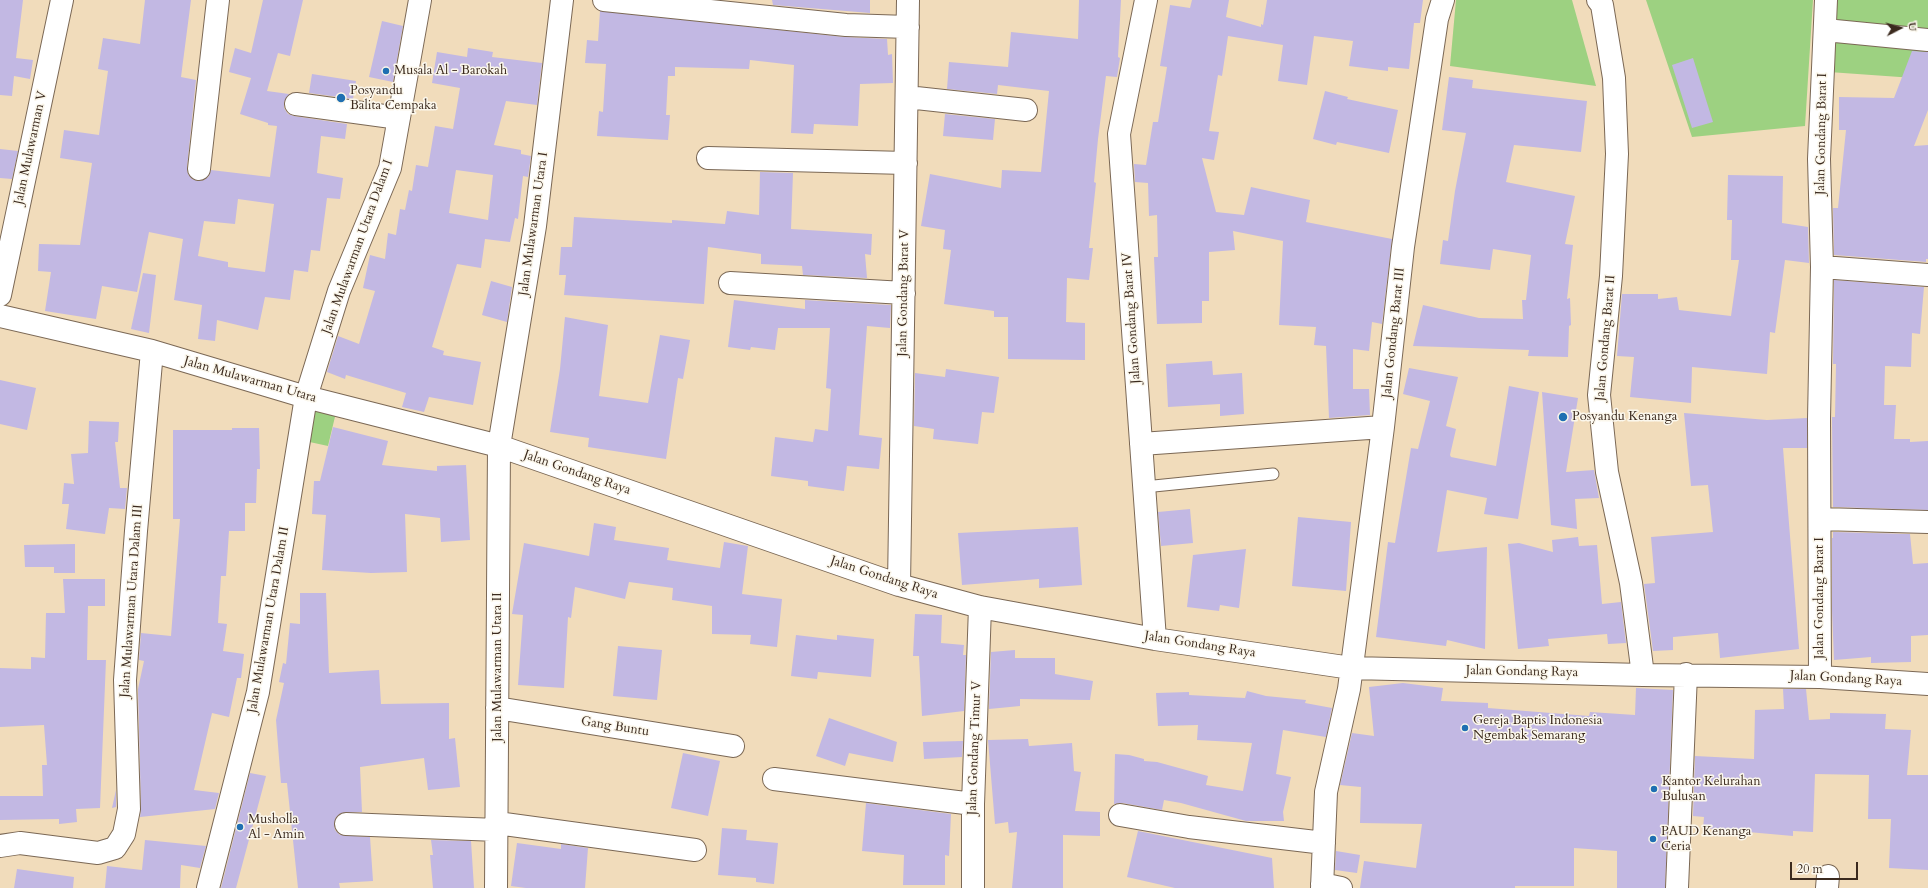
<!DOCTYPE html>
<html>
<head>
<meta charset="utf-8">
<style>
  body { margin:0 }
  #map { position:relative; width:1928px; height:888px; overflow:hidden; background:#f1dcbb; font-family:Cardo,serif }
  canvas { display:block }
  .north { position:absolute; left:1880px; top:8px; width:40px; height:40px; -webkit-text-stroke:3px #fbf7ec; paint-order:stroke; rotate:84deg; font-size:11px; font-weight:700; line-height:16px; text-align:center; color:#3b2a1e }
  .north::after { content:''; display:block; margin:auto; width:14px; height:18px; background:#3b2a1e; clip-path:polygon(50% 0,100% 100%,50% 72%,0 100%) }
  .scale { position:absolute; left:1790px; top:862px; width:68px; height:18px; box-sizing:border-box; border:2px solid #3b2a1e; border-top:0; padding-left:5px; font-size:12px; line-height:14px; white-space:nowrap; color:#3b2a1e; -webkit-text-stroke:3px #fbf7ec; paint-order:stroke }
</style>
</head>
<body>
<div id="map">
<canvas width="1928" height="888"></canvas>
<div class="north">U</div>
<div class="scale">20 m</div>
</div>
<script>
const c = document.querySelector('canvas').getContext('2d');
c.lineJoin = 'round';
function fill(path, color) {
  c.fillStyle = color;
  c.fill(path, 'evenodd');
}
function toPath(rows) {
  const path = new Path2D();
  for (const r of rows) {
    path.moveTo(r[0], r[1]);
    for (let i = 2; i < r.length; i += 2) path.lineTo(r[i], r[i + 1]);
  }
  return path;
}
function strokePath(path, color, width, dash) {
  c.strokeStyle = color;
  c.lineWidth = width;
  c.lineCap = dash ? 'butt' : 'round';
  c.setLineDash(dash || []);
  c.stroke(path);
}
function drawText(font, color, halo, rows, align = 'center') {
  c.font = font + ' Cardo,serif';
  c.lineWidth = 3;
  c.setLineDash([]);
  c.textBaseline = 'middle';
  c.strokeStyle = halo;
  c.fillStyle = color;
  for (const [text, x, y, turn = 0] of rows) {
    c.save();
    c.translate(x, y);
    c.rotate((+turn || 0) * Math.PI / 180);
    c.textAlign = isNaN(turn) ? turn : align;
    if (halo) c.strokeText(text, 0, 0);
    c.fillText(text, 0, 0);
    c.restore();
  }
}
fill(toPath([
  [1456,0,1572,0,1596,86,1450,66],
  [1646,0,1813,0,1805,126,1692,137],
  [1833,0,1928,0,1928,79,1829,72],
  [316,394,339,400,328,446,305,441]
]), '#9dd181');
fill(toPath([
  [0,0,23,0,16,58,33,60,30,79,14,76,12,96,0,95],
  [145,0,191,0,181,77,196,80,187,168,188,174,192,179,198,181,204,180,209,176,211,170,270,177,277,126,268,125,268,123,240,114,251,78,229,72,235,48,251,53,263,0,303,0,290,56,278,53,267,91,289,94,284,102,284,108,288,114,294,116,347,124,345,139,321,136,317,173,343,178,340,199,327,198,320,251,311,250,308,272,294,270,290,300,265,297,258,330,217,320,215,341,198,339,202,305,174,300,183,239,149,232,137,292,102,286,96,319,45,311,51,272,38,271,39,244,80,245,92,163,60,158,64,130,99,135,108,71,98,69,103,38,140,44],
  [238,199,274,204,265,272,228,267,228,262,198,256,204,221,235,224],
  [772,0,870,0,870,13,773,5],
  [1079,0,1121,0,1118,57,1120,58,1117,77,1106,76,1098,139,1094,182,1096,183,1089,248,1093,248,1089,280,1067,278,1066,322,1085,323,1085,360,1008,359,1008,317,994,317,994,311,944,304,951,250,943,249,945,230,921,226,930,174,1001,188,1002,170,1041,172,1049,91,998,85,997,94,947,89,949,62,1008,67,1011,32,1078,39],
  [1192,0,1229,0,1226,17,1261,27,1261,24,1263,25,1267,0,1423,0,1420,23,1414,23,1409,69,1388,67,1388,71,1349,66,1353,41,1314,36,1307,85,1278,81,1283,45,1228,36,1222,76,1218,75,1209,131,1219,132,1214,160,1202,158,1216,212,1244,215,1251,187,1310,200,1306,222,1392,239,1382,324,1372,322,1369,351,1353,349,1353,389,1369,389,1370,415,1329,418,1326,346,1314,345,1316,327,1279,325,1283,241,1233,231,1235,250,1209,252,1209,301,1202,301,1202,323,1157,324,1154,257,1158,257,1157,215,1149,216,1148,183,1135,182,1134,164,1146,165,1153,122,1158,122,1167,67,1160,66,1170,5,1190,8],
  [600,11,845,37,887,39,888,55,892,54,893,83,860,84,858,126,814,124,813,134,791,133,794,65,750,60,749,69,675,67,675,76,668,76,666,115,670,115,668,140,597,136,599,111,603,112,606,64,585,63,587,40,598,41],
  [382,21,403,26,393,82,369,77],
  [468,48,493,52,492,57,542,63,537,105,506,101,494,145,521,150,521,154,531,156,528,177,523,176,518,219,515,218,510,242,485,239,481,268,457,264,432,347,444,351,443,355,481,362,473,405,429,397,424,412,402,407,406,393,346,375,345,379,327,372,338,336,359,344,375,291,363,288,370,255,385,259,388,233,396,235,400,209,405,210,409,190,412,191,416,165,428,167,435,126,453,129,460,88,432,83,437,52,467,57],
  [456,170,493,175,488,220,449,213],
  [1912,51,1928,52,1928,110,1914,146,1928,145,1928,259,1926,259,1926,262,1834,255,1833,208,1838,208,1846,130,1839,130,1839,97,1894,98],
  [1693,58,1713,122,1692,128,1672,65],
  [312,74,356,81,353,99,309,93],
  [1449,77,1473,80,1472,88,1587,101,1581,152,1514,145,1506,182,1575,196,1565,244,1573,245,1567,299,1570,298,1571,325,1569,326,1568,357,1528,356,1529,350,1413,346,1423,305,1479,318,1523,319,1522,300,1526,300,1531,255,1493,249,1490,270,1440,264,1443,240,1448,241,1455,191,1466,133,1442,130],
  [1325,91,1348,97,1347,99,1398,110,1389,153,1337,142,1336,145,1313,139],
  [945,114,995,119,993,140,943,136],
  [0,149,18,151,12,179,0,178],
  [760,172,793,173,791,229,872,234,871,255,865,254,867,278,803,275,802,266,761,264,761,254,708,247,704,304,564,295,566,275,559,275,561,247,572,247,574,217,672,223,672,220,725,224,727,211,759,215],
  [1728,175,1783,176,1782,223,1808,227,1809,263,1785,260,1775,333,1770,332,1767,374,1692,367,1691,403,1630,397,1634,357,1617,356,1622,294,1658,294,1658,299,1677,297,1679,310,1731,316,1739,260,1731,260,1732,220,1727,220],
  [143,273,156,275,149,333,131,329],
  [1834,280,1924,287,1920,334,1912,333,1911,367,1885,366,1884,405,1896,405,1894,439,1910,439,1910,442,1928,441,1928,510,1833,507,1832,419,1832,417,1835,417,1836,364,1833,364],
  [491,281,512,287,507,322,482,315],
  [734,300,805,309,805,300,891,305,890,328,867,326,862,391,859,435,882,438,879,469,847,466,844,491,808,486,808,481,771,476,775,437,813,442,815,429,828,431,831,389,826,388,830,328,778,328,775,350,751,347,750,350,728,347],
  [565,317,608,325,599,396,648,403,660,335,690,340,683,379,678,378,666,459,588,447,589,438,550,432,560,369],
  [1212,361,1213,375,1242,373,1244,414,1220,416,1220,404,1168,407,1166,364],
  [1409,368,1458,377,1446,426,1456,429,1450,455,1451,457,1496,466,1509,386,1539,392,1518,519,1484,514,1487,498,1447,490,1437,552,1487,547,1485,649,1447,640,1446,646,1376,637,1388,542,1395,543,1411,448,1418,449,1430,401,1403,394],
  [946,369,999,377,994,413,982,412,978,444,933,439,934,429,914,426,915,373,945,377],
  [0,380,36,388,27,430,0,424],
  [1542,392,1578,398,1566,472,1594,470,1599,498,1575,499,1577,529,1551,525],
  [1684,413,1767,420,1807,418,1807,448,1783,448,1799,649,1720,658,1718,633,1673,637,1673,650,1653,651,1644,584,1655,583,1651,537,1713,532,1708,485,1691,486],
  [89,421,119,422,118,442,115,442,120,488,127,488,125,509,109,508,105,534,66,529,69,504,62,504,64,483,74,484,71,454,88,453],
  [333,427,388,441,382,465,437,471,437,466,466,465,470,540,441,542,440,518,405,514,407,572,371,573,322,570,326,515,312,514,314,481,320,481],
  [232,428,259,428,260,469,257,469,256,503,245,503,245,531,229,531,226,576,221,576,218,623,227,624,223,651,244,654,241,678,237,678,229,717,212,713,194,790,219,793,215,809,140,817,141,809,138,689,144,661,139,660,141,633,171,636,180,519,173,519,173,430,232,430],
  [1190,509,1193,543,1161,546,1158,512],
  [1298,517,1351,522,1346,591,1292,586],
  [594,523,616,527,614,540,669,548,667,560,720,568,724,542,748,546,742,594,782,599,777,647,750,644,751,635,712,634,712,606,672,600,673,588,629,582,625,599,575,587,571,618,568,617,564,688,518,685,523,615,512,614,524,543,589,556],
  [1078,527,1082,585,1039,588,1039,579,962,585,958,533],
  [1833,532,1910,534,1913,564,1928,563,1928,635,1911,636,1911,662,1871,663,1871,657,1834,660,1832,610,1832,538,1833,538],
  [1578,537,1579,546,1597,545,1602,604,1621,602,1626,643,1608,644,1607,634,1548,639,1549,646,1518,649,1508,544,1519,543,1553,552,1552,540],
  [75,544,75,573,54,573,54,567,25,567,24,545],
  [1246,549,1239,608,1220,605,1219,611,1187,607,1193,555],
  [63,579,105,579,105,606,88,606,87,660,106,660,100,808,76,809,77,822,59,824,59,819,0,820,0,796,43,796,42,765,47,765,44,725,0,727,0,668,31,669,31,657,45,658,46,613,65,613],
  [300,593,326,593,329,673,379,670,381,704,449,703,449,739,455,738,460,787,428,790,424,758,360,767,362,812,341,813,336,817,334,824,335,830,340,835,370,837,373,881,339,883,340,888,298,888,287,783,281,783,276,720,284,683,279,682,283,663,286,664,290,623,300,624],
  [915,614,942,615,941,643,964,645,963,655,966,655,964,711,922,716,919,656,913,656],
  [796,635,837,640,837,635,874,639,871,677,818,672,817,679,791,676],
  [618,646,662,650,657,700,613,696],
  [1015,650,1015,658,1055,658,1055,674,1093,681,1090,700,1020,699,1020,706,989,709,991,652],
  [1403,683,1443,688,1441,701,1488,703,1488,708,1589,716,1590,712,1635,715,1636,688,1673,690,1665,888,1617,888,1617,851,1574,848,1574,886,1515,886,1515,888,1360,888,1364,861,1416,868,1422,824,1360,823,1361,787,1340,785,1352,733,1374,736,1369,687],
  [1783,689,1806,689,1809,720,1830,719,1830,713,1886,714,1885,729,1911,730,1907,775,1928,775,1928,870,1889,868,1891,819,1868,819,1869,775,1815,774,1813,832,1793,831,1793,836,1703,828,1704,817,1693,816,1695,756,1754,759,1755,710,1784,709],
  [1247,691,1266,696,1306,700,1305,703,1332,708,1326,737,1283,730,1276,774,1291,777,1283,812,1284,821,1246,821,1181,803,1164,800,1162,810,1122,803,1114,804,1115,754,1129,755,1144,759,1144,761,1157,762,1208,776,1206,785,1243,791,1252,743,1197,740,1198,725,1158,726,1156,693,1189,692,1189,695,1245,698],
  [829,718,897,742,893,762,849,753,845,766,816,756],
  [1028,739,1029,746,1072,743,1074,771,1081,772,1075,811,1100,812,1100,836,1063,835,1063,888,1012,888,1017,832,1009,833,1008,822,995,824,988,740],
  [963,741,962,757,924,759,923,742],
  [683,753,720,761,708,816,671,808],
  [250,773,266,776,236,888,221,888],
  [116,790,116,807,112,808],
  [866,803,951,814,949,856,945,855,945,885,903,885,904,855,862,851],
  [722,828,747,830,746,840,778,843,774,884,756,882,756,878,718,875],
  [1138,831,1272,858,1274,888,1175,888,1127,877],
  [145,840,206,846,200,868,181,865,180,888,105,888,107,866,142,870],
  [431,840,471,841,474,888,433,888,430,855,433,855],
  [517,843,561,849,561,844,588,848,585,888,526,888,511,886],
  [1336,851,1360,855,1357,873,1335,870],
  [17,869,74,877,73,888,14,888]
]), '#c2b8e3');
const service = toPath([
  [1144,487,1273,474]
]);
const minor = toPath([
  [604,0,846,25,908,27],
  [1146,0,1119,134,1155,639],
  [1598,0,1602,5,1614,78,1617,154,1611,276,1599,395,1607,472,1631,583,1643,675],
  [1825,30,1928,40],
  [907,97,1026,110],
  [296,104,399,118],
  [708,158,906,163],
  [199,169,218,0],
  [1822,267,1928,275],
  [730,283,904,293],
  [0,295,62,0],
  [0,316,152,351,306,397,499,446,899,585,980,607,1155,639,1351,668,1643,675,1820,677,1928,684],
  [1141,444,1383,427],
  [1821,519,1928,522],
  [899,585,908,0],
  [1820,677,1819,419,1822,267,1819,159,1826,0],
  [497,708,733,746],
  [774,779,973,804],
  [1120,815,1189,827,1324,843],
  [497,823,695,850],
  [346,824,497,830],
  [0,846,20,843,98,853,115,848,124,834,129,809,125,680,136,531,152,351],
  [1322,884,1341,888],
  [208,888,258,692,306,397,339,291,390,168,420,0],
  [496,888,499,446,535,226,562,0],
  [973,888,973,804,980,607],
  [1322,888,1326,792,1349,689,1383,427,1403,247,1437,19,1443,0],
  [1677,888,1686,674],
  [1827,888,1828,876]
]);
strokePath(service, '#7b6855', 13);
strokePath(minor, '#7b6855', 24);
strokePath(service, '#fff', 11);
strokePath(minor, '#fff', 22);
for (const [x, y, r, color] of [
  [386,71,4,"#1f6fb2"],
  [341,98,5,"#1f6fb2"],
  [1563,417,5,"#1f6fb2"],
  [1465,728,4,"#1f6fb2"],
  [1654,789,4,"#1f6fb2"],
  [240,827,4,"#1f6fb2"],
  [1653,839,4,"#1f6fb2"]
]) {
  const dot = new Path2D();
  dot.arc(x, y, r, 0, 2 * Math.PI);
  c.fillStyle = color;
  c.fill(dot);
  strokePath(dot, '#fbf7ec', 1.5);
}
drawText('13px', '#3b2a1e', '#fbf7ec', [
  ["Musala Al - Barokah",394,71],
  ["Posyandu",350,91],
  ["Balita Cempaka",350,106],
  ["Posyandu Kenanga",1572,417],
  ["Gereja Baptis Indonesia",1473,721],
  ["Ngembak Semarang",1473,736],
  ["Kantor Kelurahan",1662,782],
  ["Bulusan",1662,797],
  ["Musholla",248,820],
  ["Al - Amin",248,835],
  ["PAUD Kenanga",1661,832],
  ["Ceria",1661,847]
], 'left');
drawText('13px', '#3b2a1e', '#fbf7ec', [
  ["Jalan Gondang Barat I",1822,134,-89],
  ["Jalan Mulawarman V",31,148,-78],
  ["Jalan Mulawarman Utara I",534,224,-82],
  ["Jalan Mulawarman Utara Dalam I",358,247,-70],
  ["Jalan Gondang Barat V",904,293,-89],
  ["Jalan Gondang Barat IV",1132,318,-94],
  ["Jalan Gondang Barat III",1394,333,-84],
  ["Jalan Gondang Barat II",1606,338,-85],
  ["Jalan Mulawarman Utara",250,380,16],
  ["Jalan Gondang Raya",577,473,19],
  ["Jalan Gondang Raya",884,578,18],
  ["Jalan Gondang Barat I",1820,598,-90],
  ["Jalan Mulawarman Utara Dalam III",132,601,-86],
  ["Jalan Mulawarman Utara Dalam II",269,620,-80],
  ["Jalan Gondang Raya",1200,645,9],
  ["Jalan Mulawarman Utara II",498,667,-90],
  ["Jalan Gondang Raya",1522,672,1],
  ["Jalan Gondang Raya",1846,679,3],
  ["Gang Buntu",615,727,9],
  ["Jalan Gondang Timur V",975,748,-88]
]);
</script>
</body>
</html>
